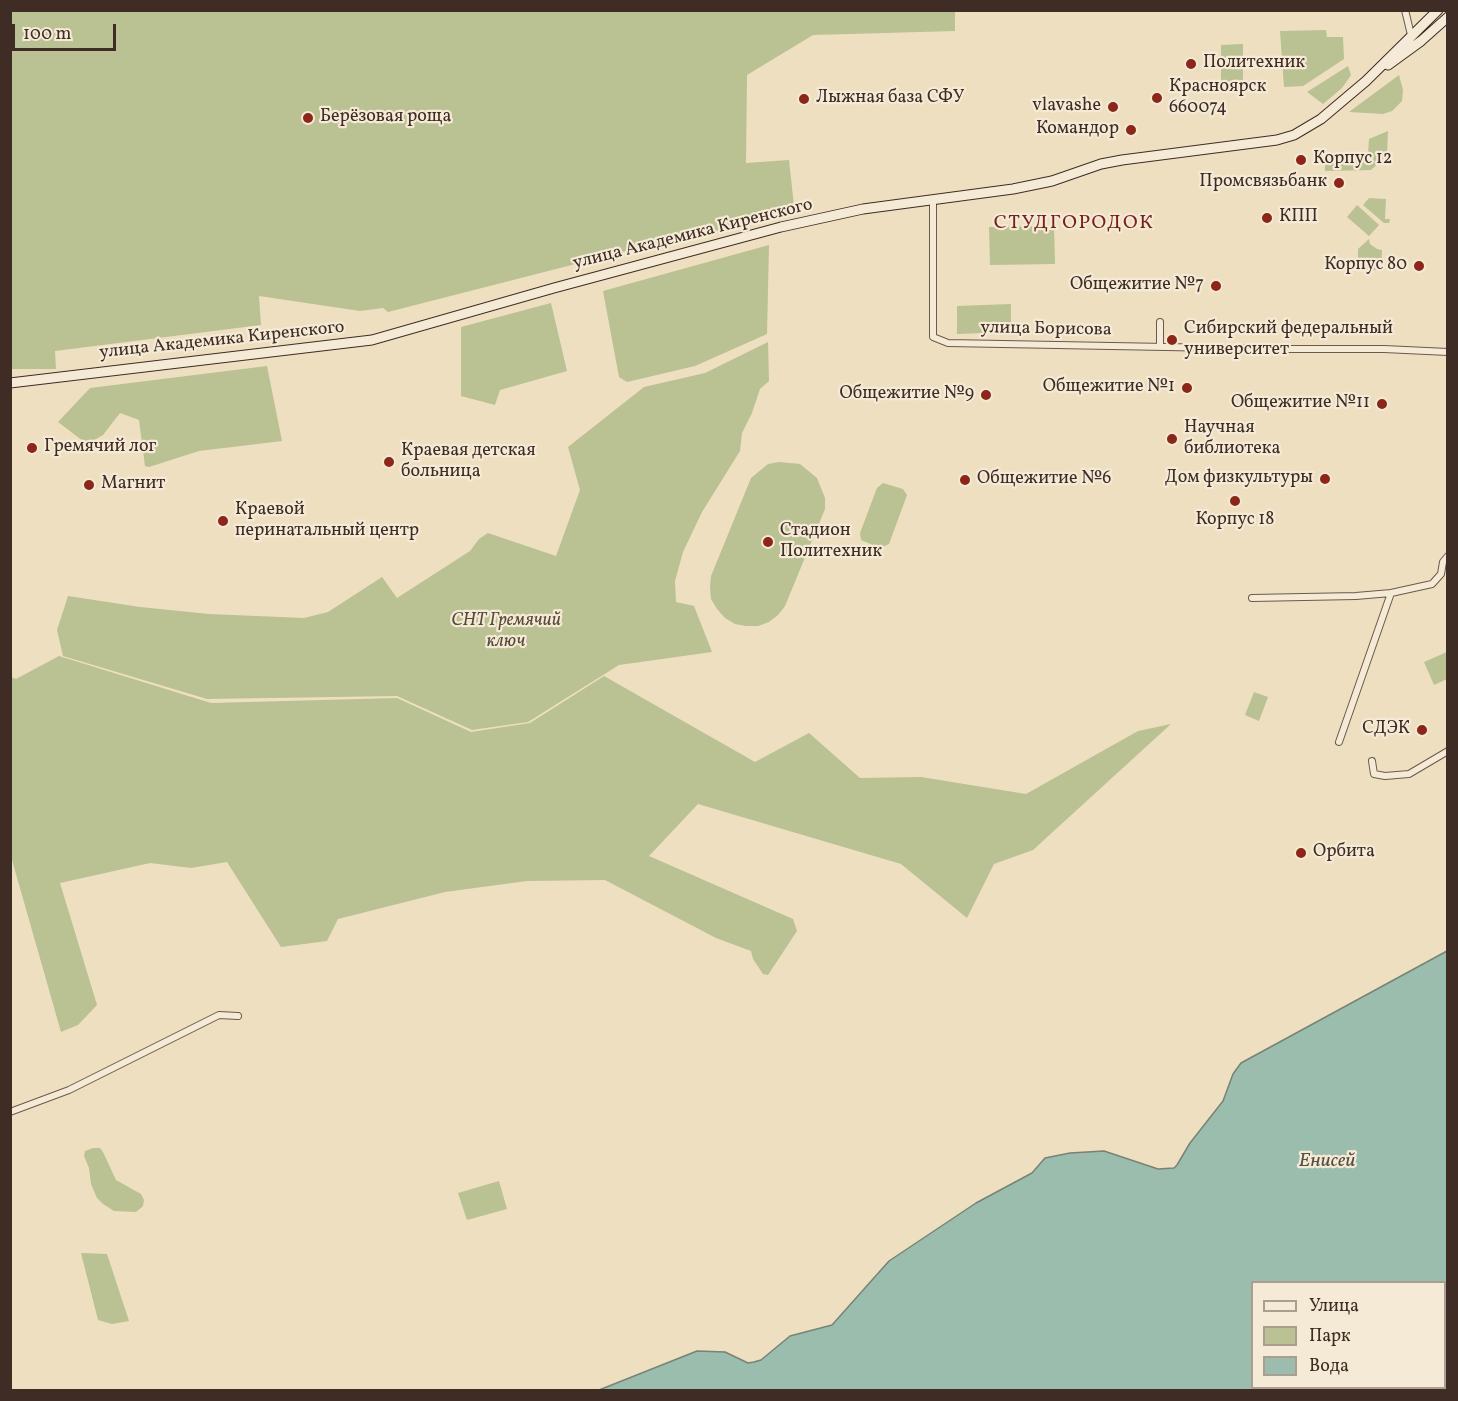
<!DOCTYPE html>
<html>
<head>
<meta charset="utf-8">
<style>
  body { margin:0 }
  #map { position:relative; width:1458px; height:1401px; overflow:hidden; background:#eedfc0; font-family:Vollkorn,serif }
  canvas { display:block }
  .frame { position:absolute; inset:0; border:12px solid #3f2c24; pointer-events:none }
  .legend { position:absolute; left:1251px; top:1281px; width:195px; height:108px; box-sizing:border-box; background:#f4ead6; border:2px solid #ac9e8f; margin:0; padding:8px 10px; list-style:none; font-size:18px; color:#3f2c24 }
  .legend li { display:flex; align-items:center; gap:12px; height:30px }
  .legend b { width:30px; border:2px solid #ac9e8f }
  .scale { position:absolute; left:12px; top:24px; width:104px; height:27px; box-sizing:border-box; border:3px solid #3f2c24; border-top:0; padding-left:8px; font-size:18px; line-height:21px; white-space:nowrap; color:#3f2c24; -webkit-text-stroke:4px #f4ead6; paint-order:stroke }
</style>
</head>
<body>
<div id="map">
<canvas width="1458" height="1401"></canvas>
<div class="frame"></div>
<ul class="legend">
<li><b style="height:8px;background:#f4ead6"></b>Улица</li>
<li><b style="height:16px;background:#bac192"></b>Парк</li>
<li><b style="height:16px;background:#9bbdad"></b>Вода</li>
</ul>
<div class="scale">100 m</div>
</div>
<script>
const c = document.querySelector('canvas').getContext('2d');
c.lineJoin = 'round';
function fill(path, color) {
  c.fillStyle = color;
  c.fill(path, 'evenodd');
}
function toPath(rows) {
  const path = new Path2D();
  for (const r of rows) {
    path.moveTo(r[0], r[1]);
    for (let i = 2; i < r.length; i += 2) path.lineTo(r[i], r[i + 1]);
  }
  return path;
}
function strokePath(path, color, width, dash) {
  c.strokeStyle = color;
  c.lineWidth = width;
  c.lineCap = dash ? 'butt' : 'round';
  c.setLineDash(dash || []);
  c.stroke(path);
}
function drawText(font, color, halo, rows, align = 'center') {
  c.font = font + ' Vollkorn,serif';
  c.lineWidth = 4.5;
  c.setLineDash([]);
  c.textBaseline = 'middle';
  c.strokeStyle = halo;
  c.fillStyle = color;
  for (const [text, x, y, turn = 0] of rows) {
    c.save();
    c.translate(x, y);
    c.rotate((+turn || 0) * Math.PI / 180);
    c.textAlign = isNaN(turn) ? turn : align;
    if (halo) c.strokeText(text, 0, 0);
    c.fillText(text, 0, 0);
    c.restore();
  }
}
fill(toPath([
  [955,11,955,31,813,35,747,75,746,163,789,160,795,215,642,247,388,312,383,308,360,311,259,296,261,325,55,351,56,369,11,369,11,11],
  [1326,30,1327,37,1343,37,1344,59,1303,86,1284,87,1280,31],
  [1243,44,1243,85,1221,86,1221,45],
  [1348,66,1351,75,1342,88,1323,104,1307,92],
  [1399,75,1403,90,1402,101,1392,111,1383,114,1349,112],
  [1388,131,1387,155,1371,170,1325,171,1325,155,1368,154,1369,139],
  [1369,198,1386,199,1385,219,1390,219,1389,223,1384,223,1363,205],
  [1357,205,1379,225,1369,236,1347,217],
  [1054,226,1055,264,990,265,989,227],
  [1369,239,1370,244,1377,249,1382,250,1381,270,1358,270,1358,267,1363,267,1363,258,1358,258,1358,249],
  [769,245,767,334,695,366,627,382,619,377,603,291],
  [551,303,567,371,500,390,495,405,461,396,461,327],
  [1011,304,1011,332,957,334,957,306],
  [768,342,769,381,760,389,752,413,742,433,740,451,702,512,683,552,675,581,676,602,694,606,712,652,619,665,528,722,472,730,397,696,207,699,63,656,57,630,68,596,140,607,209,614,304,618,328,612,382,577,397,598,470,551,479,539,488,533,556,556,580,490,568,447,644,387,705,373],
  [267,366,282,441,199,451,149,467,145,466,139,420,120,413,103,435,87,444,58,422,90,388],
  [779,462,800,464,817,478,825,498,825,509,785,606,778,615,769,622,758,626,746,626,735,624,725,618,717,609,711,599,710,587,711,576,751,478,768,464],
  [883,483,903,489,907,495,889,544,880,548,861,540,860,533,877,488],
  [1447,652,1447,679,1434,685,1424,662],
  [59,656,211,703,397,698,471,732,530,723,604,676,755,762,809,733,860,778,921,777,1026,794,1138,731,1171,724,1033,850,994,864,967,918,901,864,698,804,649,856,793,919,797,931,768,975,763,974,753,959,751,951,716,938,605,880,527,881,445,892,338,919,327,941,281,947,227,862,191,868,150,863,60,883,97,1005,78,1025,61,1032,10,853,11,677,16,679],
  [1254,692,1268,697,1259,721,1245,715],
  [93,1148,100,1148,103,1152,116,1180,141,1194,144,1200,143,1206,136,1212,114,1211,103,1204,97,1198,91,1184,89,1168,84,1156,85,1151],
  [499,1181,507,1209,467,1220,458,1193],
  [81,1253,107,1254,129,1321,112,1324,98,1320]
]), '#bac192');
const water = toPath([
  [1447,951,1447,1390,599,1390,697,1351,725,1352,748,1363,754,1362,761,1360,790,1336,832,1325,889,1261,976,1203,1032,1173,1045,1158,1070,1153,1104,1151,1158,1169,1174,1168,1177,1165,1190,1143,1223,1101,1233,1074,1241,1063,1447,951],
  [1252,1282,1444,1282,1444,1388,1252,1388,1252,1282]
]);
fill(water, '#9bbdad');
strokePath(water, '#768376', 1.5);
const street = toPath([
  [1405,10,1411,35],
  [933,199,933,337,948,343,1275,349,1384,349,1448,352],
  [1160,347,1160,322],
  [1252,598,1356,596,1391,593],
  [1339,742,1391,593,1432,584,1441,574,1443,562,1448,556],
  [1372,761,1374,774,1385,776,1409,774,1448,751],
  [10,1112,69,1090,219,1015,238,1016]
]);
const secondary = toPath([
  [1388,65,1421,41,1448,17],
  [10,383,372,340,554,288,781,227,863,209,1013,189,1052,181,1101,164,1122,160,1277,140,1294,135,1321,119,1366,81,1438,10]
]);
strokePath(street, '#6b594b', 8);
strokePath(secondary, '#3f2c24', 11);
strokePath(street, '#f4ead6', 6);
strokePath(secondary, '#f4ead6', 9);
for (const [x, y, r, color] of [
  [1191,64,6,"#8f2418"],
  [1157,98,6,"#8f2418"],
  [804,99,6,"#8f2418"],
  [1113,107,6,"#8f2418"],
  [308,118,6,"#8f2418"],
  [1131,130,6,"#8f2418"],
  [1301,160,6,"#8f2418"],
  [1339,183,6,"#8f2418"],
  [1267,218,6,"#8f2418"],
  [1419,266,6,"#8f2418"],
  [1216,286,6,"#8f2418"],
  [1172,340,6,"#8f2418"],
  [1187,388,6,"#8f2418"],
  [986,395,6,"#8f2418"],
  [1382,404,6,"#8f2418"],
  [1172,439,6,"#8f2418"],
  [32,448,6,"#8f2418"],
  [389,462,6,"#8f2418"],
  [1325,479,6,"#8f2418"],
  [965,480,6,"#8f2418"],
  [89,485,6,"#8f2418"],
  [1235,501,6,"#8f2418"],
  [223,521,6,"#8f2418"],
  [768,542,6,"#8f2418"],
  [1422,730,6,"#8f2418"],
  [1301,853,6,"#8f2418"]
]) {
  const dot = new Path2D();
  dot.arc(x, y, r, 0, 2 * Math.PI);
  c.fillStyle = color;
  c.fill(dot);
  strokePath(dot, '#f4ead6', 2);
}
drawText('18px', '#3f2c24', '#f4ead6', [
  ["Политехник",1203,64],
  ["Красноярск",1169,88],
  ["660074",1169,109],
  ["Лыжная база СФУ",816,99],
  ["vlavashe",1101,107,"right"],
  ["Берёзовая роща",320,118],
  ["Командор",1119,130,"right"],
  ["Корпус 12",1313,160],
  ["Промсвязьбанк",1327,183,"right"],
  ["КПП",1279,218],
  ["Корпус 80",1407,266,"right"],
  ["Общежитие №7",1204,286,"right"],
  ["Сибирский федеральный",1184,330],
  ["университет",1184,351],
  ["Общежитие №1",1175,388,"right"],
  ["Общежитие №9",974,395,"right"],
  ["Общежитие №11",1370,404,"right"],
  ["Научная",1184,429],
  ["библиотека",1184,450],
  ["Гремячий лог",44,448],
  ["Краевая детская",401,452],
  ["больница",401,473],
  ["Дом физкультуры",1313,479,"right"],
  ["Общежитие №6",977,480],
  ["Магнит",101,485],
  ["Краевой",235,511],
  ["перинатальный центр",235,532],
  ["Корпус 18",1235,521,"center"],
  ["Стадион",780,532],
  ["Политехник",780,553],
  ["СДЭК",1410,730,"right"],
  ["Орбита",1313,853]
], 'left');
drawText('18px', '#3f2c24', '#f4ead6', [
  ["улица Академика Киренского",693,235,-14],
  ["улица Борисова",1046,330,1],
  ["улица Академика Киренского",222,341,-6]
]);
drawText('italic 18px', '#584a3a', '#f4ead6', [
  ["СНТ Гремячий",506,622],
  ["ключ",506,643]
]);
c.letterSpacing = '1.5px';
drawText('20px', '#7a1f14', '#f4ead6', [
  ["СТУДГОРОДОК",1074,224]
]);
c.letterSpacing = '0px';
drawText('italic 20px', '#565046', '#f4ead6', [
  ["Енисей",1327,1162]
]);
</script>
</body>
</html>
